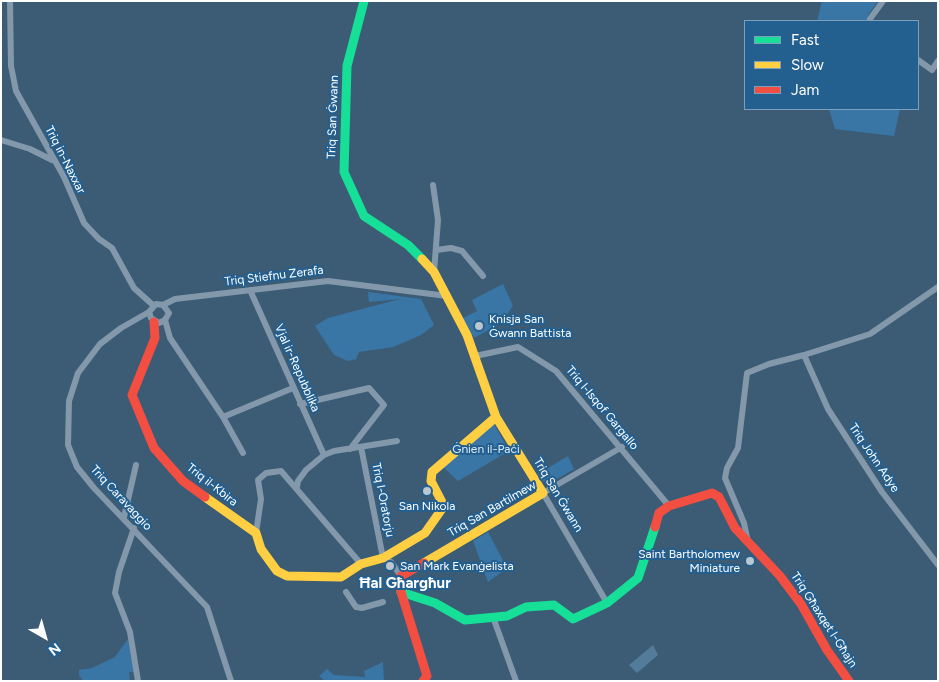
<!DOCTYPE html>
<html>
<head>
<meta charset="utf-8">
<style>
  body { margin:0 }
  #map { position:relative; width:939px; height:682px; overflow:hidden; background:#3c5c76; font-family:Figtree,sans-serif }
  canvas { display:block }
  .frame { position:absolute; inset:0; border:2px solid #fff; pointer-events:none }
  .legend { position:absolute; left:744px; top:20px; width:175px; height:90px; box-sizing:border-box; background:#235f8f; border:1px solid #7b9fbc; margin:0; padding:6px 9px; list-style:none; font-size:15px; color:#fff }
  .legend li { display:flex; align-items:center; gap:10px; height:25px }
  .legend b { width:25px; border:1px solid #7b9fbc }
  .north { position:absolute; left:20px; top:612px; width:50px; height:50px; -webkit-text-stroke:4px #235f8f; paint-order:stroke; rotate:142deg; font-size:14px; font-weight:700; line-height:20px; text-align:center; color:#fff }
  .north::after { content:''; display:block; margin:auto; width:18px; height:22px; background:#fff; clip-path:polygon(50% 0,100% 100%,50% 72%,0 100%) }
</style>
</head>
<body>
<div id="map">
<canvas width="939" height="682"></canvas>
<div class="frame"></div>
<ul class="legend">
<li><b style="height:6px;background:#16e098"></b>Fast</li>
<li><b style="height:6px;background:#ffcf43"></b>Slow</li>
<li><b style="height:6px;background:#f24e42"></b>Jam</li>
</ul>
<div class="north">N</div>
</div>
<script>
const c = document.querySelector('canvas').getContext('2d');
c.lineJoin = 'round';
function fill(path, color) {
  c.fillStyle = color;
  c.fill(path, 'evenodd');
}
function toPath(rows) {
  const path = new Path2D();
  for (const r of rows) {
    path.moveTo(r[0], r[1]);
    for (let i = 2; i < r.length; i += 2) path.lineTo(r[i], r[i + 1]);
  }
  return path;
}
function strokePath(path, color, width, dash) {
  c.strokeStyle = color;
  c.lineWidth = width;
  c.lineCap = dash ? 'butt' : 'round';
  c.setLineDash(dash || []);
  c.stroke(path);
}
function drawText(font, color, halo, rows, align = 'center') {
  c.font = font + ' Figtree,sans-serif';
  c.lineWidth = 4;
  c.setLineDash([]);
  c.textBaseline = 'middle';
  c.strokeStyle = halo;
  c.fillStyle = color;
  for (const [text, x, y, turn = 0] of rows) {
    c.save();
    c.translate(x, y);
    c.rotate((+turn || 0) * Math.PI / 180);
    c.textAlign = isNaN(turn) ? turn : align;
    if (halo) c.strokeText(text, 0, 0);
    c.fillText(text, 0, 0);
    c.restore();
  }
}
fill(toPath([
  [822,1,878,1,868,15,869,21,817,21],
  [829,109,900,109,894,136,835,129],
  [503,284,513,306,501,323,474,338,463,318,477,311,472,300],
  [368,292,421,299,434,325,421,335,393,347,359,352,356,359,348,361,334,355,315,326,328,318,400,299,369,302],
  [494,424,509,451,458,481,443,467],
  [568,456,574,469,550,483,543,481,538,474],
  [488,532,507,568,488,582,473,541],
  [128,639,134,672,129,672,130,681,83,681,79,675,79,670,92,668,115,657],
  [383,662,384,681,325,681,319,676,327,669,334,675,365,677,364,671]
]), '#3976a5');
fill(toPath([
  [653,645,658,655,637,673,629,665]
]), '#537b9a');
strokePath(toPath([
  [10,1,11,66,16,91,64,177,84,223,99,239,112,248,134,288,154,306],
  [870,19,883,1],
  [918,60,932,70,938,61],
  [1,140,30,149,52,160],
  [433,185,438,220,434,272],
  [436,250,451,248,462,251,483,276],
  [250,290,324,455],
  [163,305,175,299,328,281,447,296],
  [149,312,151,318,159,323,165,320,169,313,163,305,156,304,149,312,121,328,100,344,78,373,69,401,68,445,77,467,94,488,207,607,231,681],
  [165,320,170,338,223,417,243,453],
  [804,355,828,409,882,492,938,565],
  [475,356,518,347,556,371,669,506],
  [300,404,369,388,384,405,350,449],
  [223,417,293,388],
  [361,447,383,558,391,562,401,576],
  [297,487,298,481,306,470,324,455,334,451,397,441],
  [124,517,136,465],
  [134,528,119,572,115,593,130,632,138,681],
  [256,533,261,499,258,480,266,473,281,471,361,564],
  [748,542,744,523,725,478,727,468,738,448,747,373,769,364,804,355,870,334,938,287],
  [346,592,356,607,362,608,383,602],
  [607,603,543,493,622,447],
  [493,617,516,681]
]), '#8398aa', 6);
strokePath(toPath([
  [364,1,347,66,344,172,364,216,408,245,422,259],
  [401,592,435,603,465,620,507,616,526,607,554,605,573,619,607,603,638,578,655,527]
]), '#16e098', 9);
strokePath(toPath([
  [422,259,434,272,467,335,496,417,543,493,424,563],
  [205,497,256,533,261,549,277,571,287,576,341,577,361,564,383,558,425,533,444,506,431,481,432,472,496,417]
]), '#ffcf43', 9);
strokePath(toPath([
  [154,322,155,338,132,395,154,448,183,481,205,497],
  [655,527,659,513,669,506,712,493,719,497,735,528,780,576,801,604,827,650,849,681],
  [423,681,427,676,401,592,401,576,424,563]
]), '#f24e42', 9);
for (const [x, y, r, color] of [
  [479,326,5,"#bbc6cf"],
  [427,491,5,"#bbc6cf"],
  [750,561,5,"#bbc6cf"],
  [390,566,5,"#bbc6cf"]
]) {
  const dot = new Path2D();
  dot.arc(x, y, r, 0, 2 * Math.PI);
  c.fillStyle = color;
  c.fill(dot);
  strokePath(dot, '#235f8f', 2);
}
drawText('12px', '#fff', '#235f8f', [
  ["Triq San Ġwann",333,117,-88],
  ["Triq in-Naxxar",65,160,63],
  ["Triq Stiefnu Zerafa",274,276,-7],
  ["Vjal ir-Repubblika",297,368,66],
  ["Triq l-Isqof Gargallo",602,408,50],
  ["Triq John Adye",874,458,56],
  ["Triq il-Kbira",212,485,38],
  ["Triq San Ġwann",558,495,59],
  ["Triq Caravaggio",121,498,47],
  ["Triq l-Oratorju",383,500,79],
  ["Triq San Bartilmew",492,509,-30],
  ["Triq Għaxqet l-Għajn",824,620,57]
]);
drawText('12px', '#fff', '#235f8f', [
  ["Knisja San",489,319],
  ["Ġwann Battista",489,333],
  ["San Nikola",427,506,"center"],
  ["Saint Bartholomew",740,554,"right"],
  ["Miniature",740,568,"right"],
  ["San Mark Evanġelista",400,566]
], 'left');
drawText('12px', '#d9ebf9', '#235f8f', [
  ["Ġnien il-Paċi",486,449]
]);
drawText('bold 15px', '#fff', '#235f8f', [
  ["Ħal Għargħur",405,584]
]);
</script>
</body>
</html>
